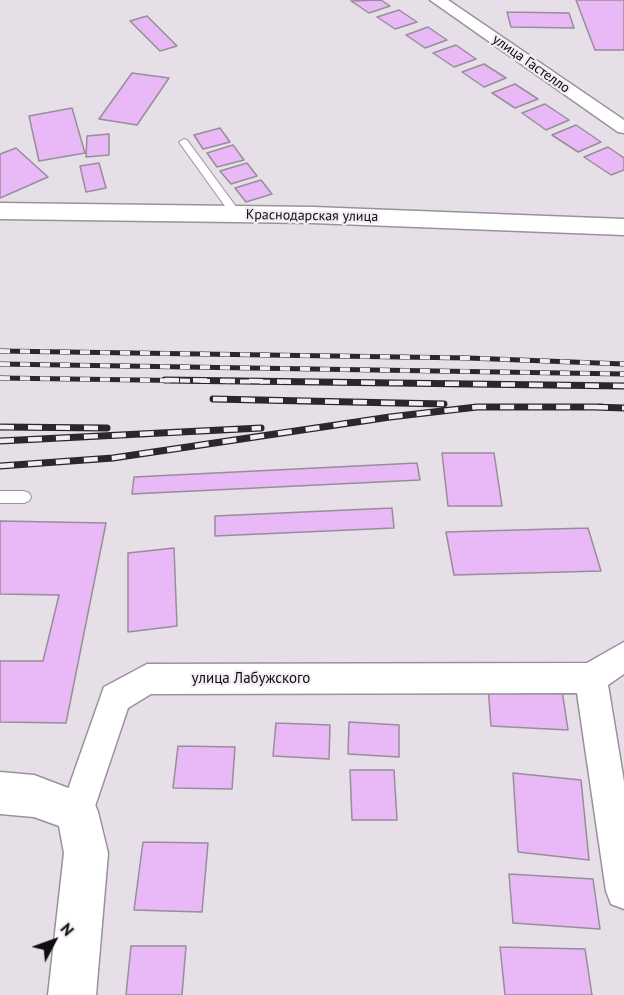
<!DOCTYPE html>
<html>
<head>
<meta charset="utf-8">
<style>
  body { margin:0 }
  #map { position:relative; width:624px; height:995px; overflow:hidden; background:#e6dfe8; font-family:"PT Sans",sans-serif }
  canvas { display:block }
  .north { position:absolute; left:24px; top:911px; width:60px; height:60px; -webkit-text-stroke:4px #f3ecf5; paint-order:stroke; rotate:49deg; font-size:16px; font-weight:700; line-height:24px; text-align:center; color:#0f0d10 }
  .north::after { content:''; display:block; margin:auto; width:21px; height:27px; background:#0f0d10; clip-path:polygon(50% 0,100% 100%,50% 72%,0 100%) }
</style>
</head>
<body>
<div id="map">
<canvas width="624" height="995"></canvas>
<div class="north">N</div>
</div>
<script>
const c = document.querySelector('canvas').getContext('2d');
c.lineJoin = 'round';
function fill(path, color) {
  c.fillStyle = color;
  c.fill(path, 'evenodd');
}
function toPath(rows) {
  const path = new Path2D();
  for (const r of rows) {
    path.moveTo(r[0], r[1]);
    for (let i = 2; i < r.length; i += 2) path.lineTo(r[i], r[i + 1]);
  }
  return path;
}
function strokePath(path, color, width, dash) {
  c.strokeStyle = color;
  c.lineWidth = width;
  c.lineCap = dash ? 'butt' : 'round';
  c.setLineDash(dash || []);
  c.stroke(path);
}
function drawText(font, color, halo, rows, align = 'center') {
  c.font = font + ' "PT Sans",sans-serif';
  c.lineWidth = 4.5;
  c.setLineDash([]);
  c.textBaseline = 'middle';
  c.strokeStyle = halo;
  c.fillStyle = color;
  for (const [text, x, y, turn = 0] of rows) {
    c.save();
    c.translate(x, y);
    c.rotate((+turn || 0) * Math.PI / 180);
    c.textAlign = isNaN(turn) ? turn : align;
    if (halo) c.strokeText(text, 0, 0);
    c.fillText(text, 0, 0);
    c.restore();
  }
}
const building = toPath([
  [381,0,390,6,369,13,351,1,381,0],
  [576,0,624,0,624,50,595,50,576,0],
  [399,10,417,22,395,29,377,17,399,10],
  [507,12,569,13,574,28,511,27,507,12],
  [147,16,177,46,160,51,130,21,147,16],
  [428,27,447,40,425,48,406,35,428,27],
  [456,45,476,59,454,67,433,53,456,45],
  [484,64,506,78,484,87,462,72,484,64],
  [132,73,169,78,137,125,99,119,132,73],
  [515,84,538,99,515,108,492,93,515,84],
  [545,104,569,120,546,130,522,113,545,104],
  [72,108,85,153,39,161,29,116,72,108],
  [576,125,601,142,578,152,552,135,576,125],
  [220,128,230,142,203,149,194,135,220,128],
  [109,134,109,155,86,157,87,136,109,134],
  [233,145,244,160,217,167,207,153,233,145],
  [608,147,624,158,624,170,611,175,584,157,608,147],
  [16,148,48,177,0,198,0,154,16,148],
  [99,163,106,188,86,192,80,166,99,163],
  [247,163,257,176,231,184,220,171,247,163],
  [261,180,272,194,246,202,235,188,261,180],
  [442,453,494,453,502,506,448,506,442,453],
  [417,463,420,480,132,494,134,477,417,463],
  [392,508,394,528,215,536,215,516,392,508],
  [0,521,106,523,66,723,0,722,0,661,43,661,59,595,0,594,0,521],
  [588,528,601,571,454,575,446,532,588,528],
  [174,548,177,626,128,632,128,553,174,548],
  [488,686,562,690,568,730,491,726,488,686],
  [349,722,399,725,399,757,348,754,349,722],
  [276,723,330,725,329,759,273,756,276,723],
  [178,746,235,747,232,789,173,788,178,746],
  [350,770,394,770,397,820,352,820,350,770],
  [513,773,581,780,589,860,518,852,513,773],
  [143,842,208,843,202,912,134,910,143,842],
  [509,874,593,879,600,929,513,923,509,874],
  [131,946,186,946,182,995,126,995,131,946],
  [500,947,585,949,592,995,505,995,500,947]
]);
fill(building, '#e9b8f6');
strokePath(building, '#968f97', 1.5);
const service = toPath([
  [184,139,187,140,240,212,240,216,232,216,179,142,184,139],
  [0,491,24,491,29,493,31,497,29,501,24,503,0,503,0,491]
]);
const minor = toPath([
  [430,0,448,0,624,120,624,133,618,132,430,0],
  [624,642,624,674,608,685,624,782,624,909,611,904,606,891,577,693,151,694,128,708,89,824,77,829,65,824,60,812,104,687,147,664,587,663,624,642]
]);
const tertiary = toPath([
  [0,203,313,207,624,219,624,235,313,223,0,219,0,203],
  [0,772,34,775,92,797,98,812,108,853,96,995,48,995,64,853,59,826,34,817,0,814,0,772]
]);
strokePath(service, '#99929b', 2);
strokePath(minor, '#99929b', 3);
strokePath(tertiary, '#99929b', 3);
fill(service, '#fff');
fill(minor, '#fff');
fill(tertiary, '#fff');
const railFar1 = toPath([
  [0,351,468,358,624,364],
  [0,364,624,374],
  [0,378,282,382]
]);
const rail = toPath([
  [165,380,624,386],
  [213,399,444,404],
  [594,407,624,408],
  [0,427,107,428],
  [0,441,261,428],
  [0,466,113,458,390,417,477,407,602,407]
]);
strokePath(railFar1, '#2a272b', 5);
strokePath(rail, '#2a272b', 7);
strokePath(railFar1, '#f3ecf5', 4, [10]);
strokePath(rail, '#f3ecf5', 4.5, [14]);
drawText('14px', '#0f0d10', '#f3ecf5', [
  ["улица Гастелло",531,64,35],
  ["Краснодарская улица",312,216,1]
]);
drawText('15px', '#0f0d10', '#f3ecf5', [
  ["улица Лабужского",251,679]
]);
</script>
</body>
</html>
